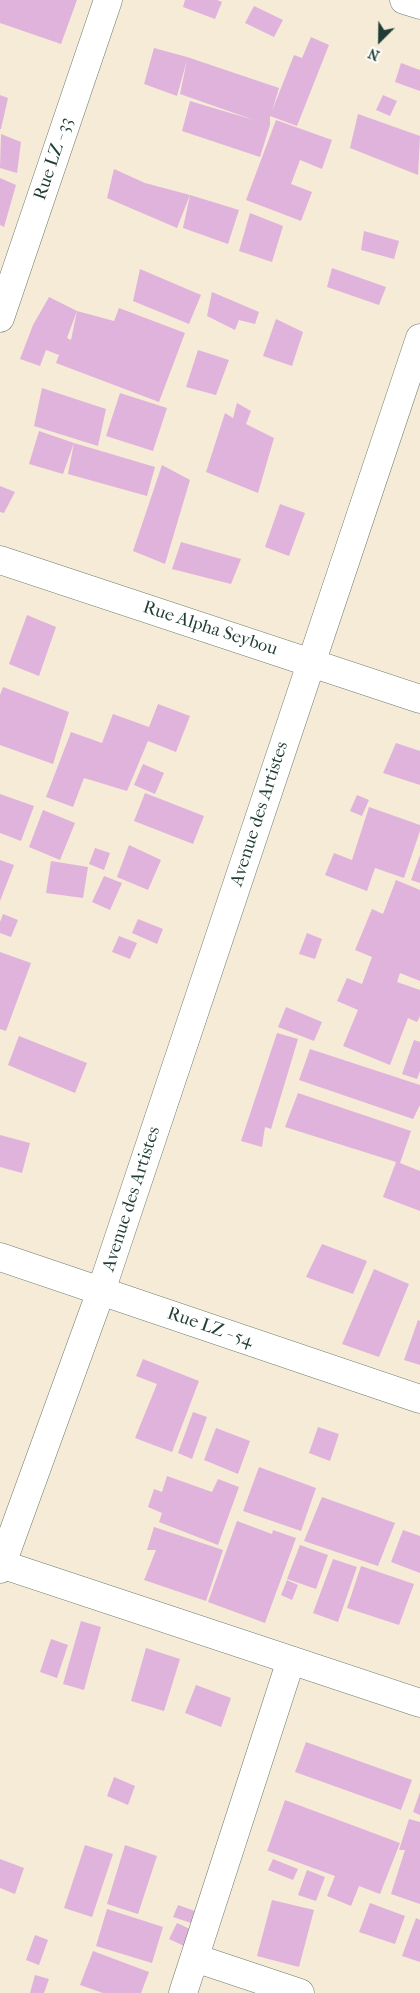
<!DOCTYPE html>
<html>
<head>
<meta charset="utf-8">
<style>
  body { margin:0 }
  #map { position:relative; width:420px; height:1993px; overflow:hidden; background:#f5ebd7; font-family:"IM FELL French Canon",serif }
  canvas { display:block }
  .north { position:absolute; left:355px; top:15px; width:50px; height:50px; -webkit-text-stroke:4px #fff; paint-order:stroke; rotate:203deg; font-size:14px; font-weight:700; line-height:20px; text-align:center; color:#1f3d34 }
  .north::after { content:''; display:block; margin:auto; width:18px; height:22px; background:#1f3d34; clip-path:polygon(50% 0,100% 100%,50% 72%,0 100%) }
</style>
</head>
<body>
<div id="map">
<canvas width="420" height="1993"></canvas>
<div class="north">N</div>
</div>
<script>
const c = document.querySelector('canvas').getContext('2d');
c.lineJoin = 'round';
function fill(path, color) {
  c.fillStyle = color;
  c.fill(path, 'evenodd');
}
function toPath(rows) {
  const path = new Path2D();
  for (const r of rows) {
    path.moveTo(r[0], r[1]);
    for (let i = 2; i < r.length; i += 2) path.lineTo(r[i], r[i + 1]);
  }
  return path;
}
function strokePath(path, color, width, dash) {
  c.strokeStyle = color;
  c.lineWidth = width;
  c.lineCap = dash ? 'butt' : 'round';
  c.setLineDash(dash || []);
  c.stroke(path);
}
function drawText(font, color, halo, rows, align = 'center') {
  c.font = font + ' "IM FELL French Canon",serif';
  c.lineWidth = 4.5;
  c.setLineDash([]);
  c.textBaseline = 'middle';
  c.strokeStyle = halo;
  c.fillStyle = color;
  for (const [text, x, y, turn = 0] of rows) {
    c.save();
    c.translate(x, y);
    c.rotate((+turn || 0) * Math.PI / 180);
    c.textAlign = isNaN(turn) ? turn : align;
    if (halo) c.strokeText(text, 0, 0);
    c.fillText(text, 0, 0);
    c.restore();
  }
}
fill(toPath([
  [0,0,77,0,61,44,0,23],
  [185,0,217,0,222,2,215,19,183,7],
  [254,6,283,20,274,37,245,23],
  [311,37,329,45,297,126,270,116,270,125,260,157,182,131,190,101,254,120,180,94,187,60,177,96,144,84,154,48,187,57,279,88,272,111,294,55,302,58],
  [401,63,420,70,420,91,395,82],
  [0,95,8,98,1,129,0,129],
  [383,95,397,101,390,116,376,110],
  [358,114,420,136,418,175,350,148],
  [276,120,332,140,322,169,300,160,291,184,312,192,301,221,246,200],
  [1,134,21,142,17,173,0,168],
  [114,169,145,183,190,195,239,210,228,244,183,228,190,195,177,228,107,198],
  [0,178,16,185,4,227,0,225],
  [250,213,283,226,272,262,239,251],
  [364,231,399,241,394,259,361,250],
  [332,268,386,287,379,305,327,287],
  [140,269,201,295,189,324,133,301],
  [212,292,259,312,255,324,239,320,235,330,207,316],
  [49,297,77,311,67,338,71,340,77,311,114,321,119,308,185,333,159,402,56,363,59,355,46,350,40,366,20,359,33,325],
  [276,319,303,332,292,366,263,356],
  [198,350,229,360,216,395,186,387],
  [42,388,106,409,98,446,34,426],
  [120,393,167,408,153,451,106,436],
  [237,403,251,411,246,424,274,438,258,493,206,472,225,413,233,418],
  [39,431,74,443,155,467,147,496,68,474,74,443,63,474,29,464],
  [162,465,190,480,165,564,133,551],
  [0,486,15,492,4,513,0,512],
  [280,504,305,513,289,556,265,547],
  [181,542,241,559,231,584,172,569],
  [27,615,56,627,39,676,9,664],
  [3,687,69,712,53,764,0,745,0,695],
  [158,704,190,716,176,752,148,741,127,791,84,778,73,807,46,797,71,732,102,743,113,714,149,727],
  [396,743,420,751,420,785,383,773],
  [143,764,164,773,155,794,134,785],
  [145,793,204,816,193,844,134,821],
  [0,794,34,806,21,841,0,833],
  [357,795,369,800,362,816,350,811],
  [369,807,420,825,420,831,404,878,375,868,367,891,325,875,334,853,352,860],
  [43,810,75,823,60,860,29,847],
  [129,845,161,860,148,890,117,877],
  [95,848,110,853,104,870,89,864],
  [420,855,420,883,411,880],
  [0,860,14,865,0,901],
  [51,861,88,867,83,898,46,893],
  [104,876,122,883,110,910,92,902],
  [396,880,420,890,420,981,400,973,397,982,420,990,420,1016,417,1022,408,1018,390,1065,343,1046,358,1010,337,1001,347,978,362,984,372,957,355,950,372,909,383,914],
  [3,914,18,920,11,937,0,933,0,922],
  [138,919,163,929,157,944,132,933],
  [307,933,322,939,315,959,299,954],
  [119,936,137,943,130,959,112,952],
  [0,952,31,963,6,1031,0,1029],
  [286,1007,322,1022,314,1041,278,1027],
  [277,1033,298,1039,271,1129,265,1127,262,1147,241,1141],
  [19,1036,87,1063,75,1093,8,1065],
  [414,1040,420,1042,420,1071,417,1079,402,1074],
  [310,1049,420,1085,420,1105,413,1119,299,1080],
  [298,1093,411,1131,400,1163,420,1171,420,1211,383,1197,396,1162,285,1127],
  [0,1135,30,1143,22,1173,0,1167],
  [322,1244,367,1261,353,1294,306,1277],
  [374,1269,409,1284,379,1357,342,1344],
  [418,1320,420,1321,420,1365,404,1360],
  [143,1359,199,1381,172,1452,135,1438,157,1384,136,1376],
  [193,1412,207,1417,192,1459,178,1453],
  [318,1427,339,1434,330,1461,309,1453],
  [216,1428,250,1441,238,1474,204,1460],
  [259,1467,316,1488,301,1531,243,1511],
  [167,1476,212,1492,218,1479,239,1487,218,1545,159,1522,162,1513,148,1507,154,1489,162,1492],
  [322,1497,395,1523,378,1566,304,1541],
  [237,1521,272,1534,273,1530,296,1538,265,1623,208,1602],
  [154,1527,223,1550,206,1601,144,1580,156,1550,147,1550],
  [403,1530,420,1536,420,1573,391,1562],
  [300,1545,328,1555,316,1589,287,1579],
  [333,1559,357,1567,338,1622,313,1613],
  [361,1566,414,1584,399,1625,347,1608],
  [287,1580,298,1585,292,1600,281,1595],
  [81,1621,101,1627,84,1690,63,1684],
  [51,1639,68,1645,57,1678,40,1672],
  [146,1648,180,1659,164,1711,131,1701],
  [196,1685,231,1698,221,1727,185,1713],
  [306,1742,412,1780,401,1810,295,1772],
  [114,1777,135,1786,128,1805,107,1796],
  [420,1792,420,1815,413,1812],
  [285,1800,400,1843,380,1894,359,1886,351,1906,327,1896,335,1876,267,1851],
  [409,1819,420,1822,420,1904,391,1894,405,1850,399,1850],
  [85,1845,113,1854,92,1917,64,1908],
  [125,1845,157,1856,138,1914,107,1904],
  [0,1859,24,1868,15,1894,0,1888],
  [273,1859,298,1869,293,1880,268,1870],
  [307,1870,325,1877,316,1901,298,1895],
  [272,1900,314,1910,299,1967,257,1956],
  [370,1903,405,1916,395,1944,359,1932],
  [178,1905,195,1911,191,1923,173,1917],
  [107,1909,163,1927,152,1963,96,1946],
  [416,1918,420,1920,420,1962,402,1956],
  [177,1923,192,1930,184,1946,169,1939],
  [35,1935,48,1940,39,1965,26,1960],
  [93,1951,149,1972,141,1993,103,1993,80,1985],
  [35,1975,49,1979,44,1993,30,1993]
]), '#e0b3dc');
const minor = toPath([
  [404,0,420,5],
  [0,318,108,0],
  [0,560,420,699],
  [0,1257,420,1399],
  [1,1564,420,1703],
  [195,1958,300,1993],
  [183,1993,291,1660]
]);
const tertiary = toPath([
  [0,1569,101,1291,420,338]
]);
strokePath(minor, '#6a7a6d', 29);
strokePath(tertiary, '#6a7a6d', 29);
strokePath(minor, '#fff', 28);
strokePath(tertiary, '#fff', 28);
drawText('18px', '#1f3d34', '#fff', [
  ["Rue LZ - 33",54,159,-71],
  ["Rue Alpha Seybou",210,629,18],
  ["Avenue des Artistes",260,814,-72],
  ["Avenue des Artistes",132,1199,-72],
  ["Rue LZ - 54",210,1328,19]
]);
</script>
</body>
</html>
